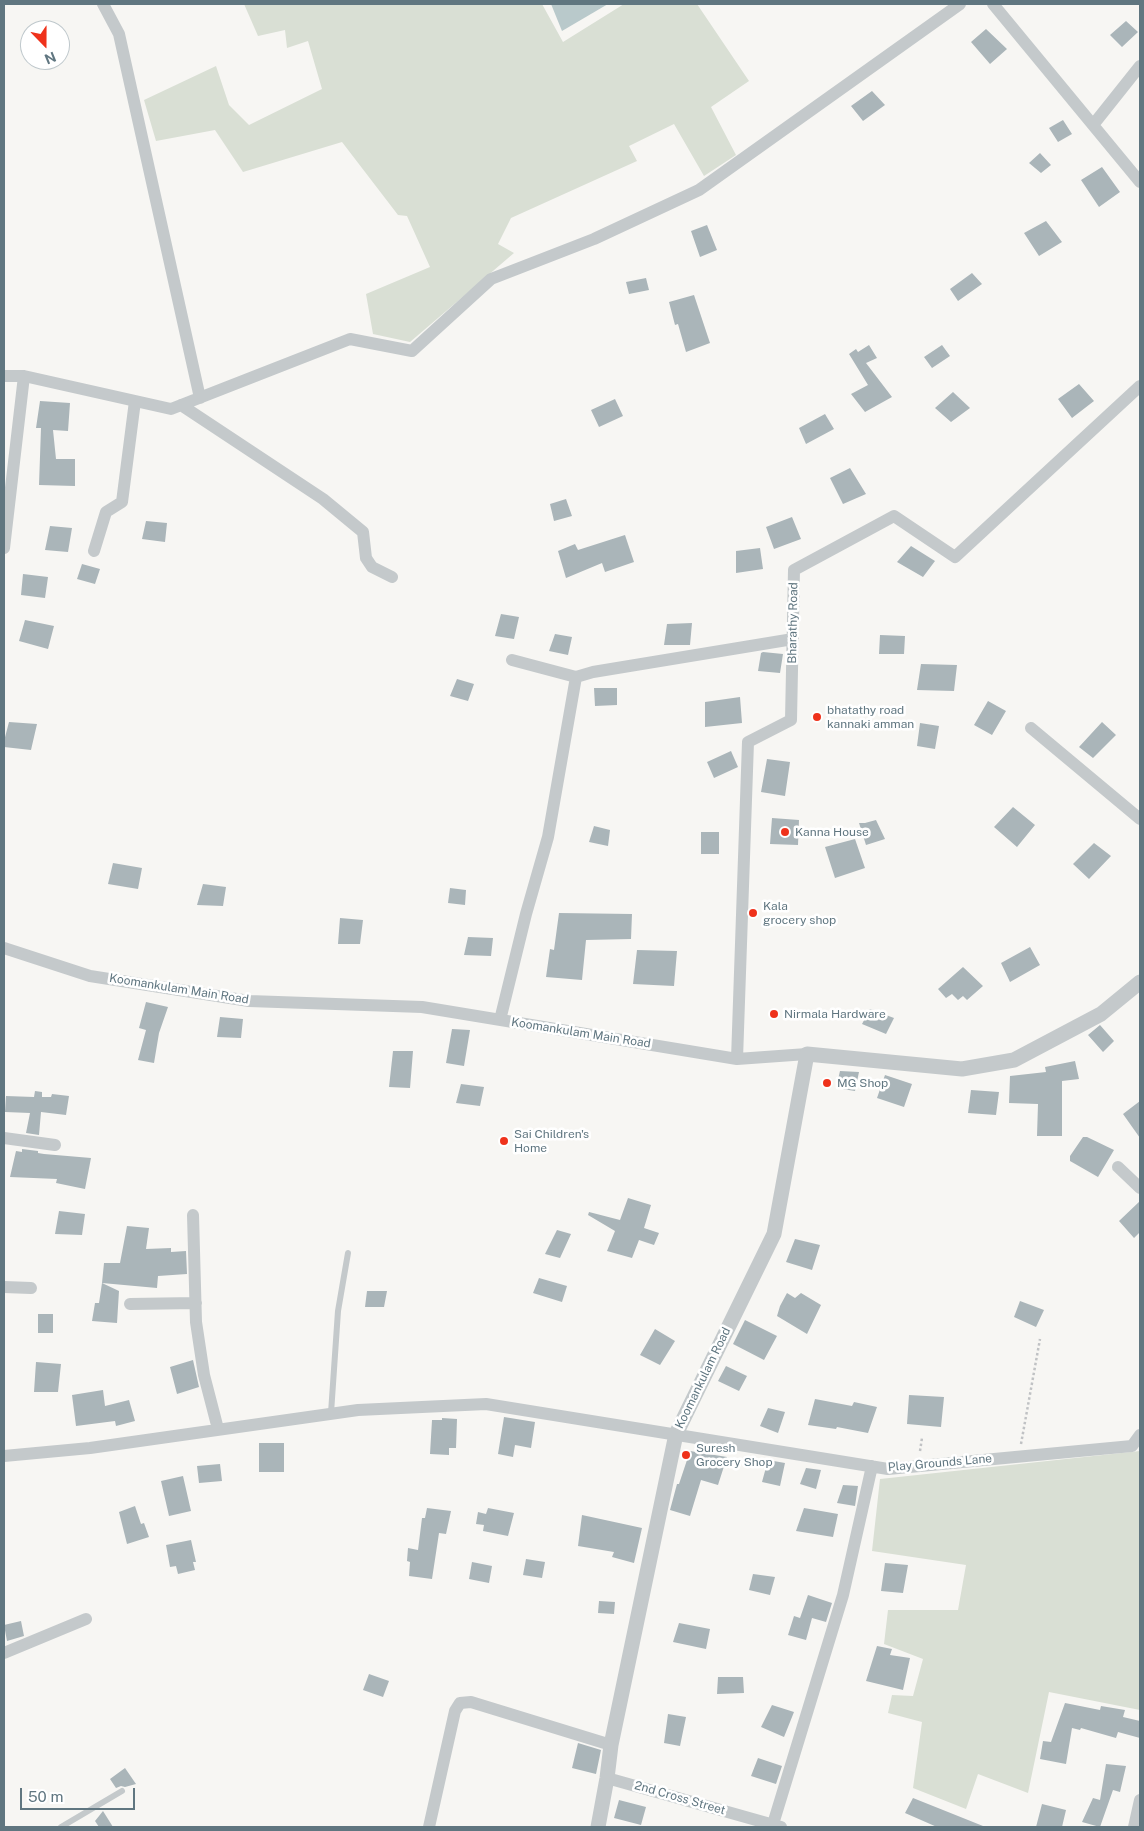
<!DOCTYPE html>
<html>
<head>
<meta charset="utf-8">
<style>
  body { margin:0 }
  #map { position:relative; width:1144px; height:1831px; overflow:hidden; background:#f7f6f3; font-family:"Public Sans",sans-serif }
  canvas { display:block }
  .frame { position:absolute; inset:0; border:5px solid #607680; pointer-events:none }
  .north { position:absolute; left:20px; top:20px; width:50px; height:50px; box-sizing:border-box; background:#fff; border:1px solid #bfc8cc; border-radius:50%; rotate:158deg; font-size:14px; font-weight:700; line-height:20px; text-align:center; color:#607680 }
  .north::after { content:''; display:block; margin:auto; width:18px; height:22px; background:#ef321b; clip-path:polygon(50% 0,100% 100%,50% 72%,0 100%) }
  .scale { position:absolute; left:20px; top:1788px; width:115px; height:22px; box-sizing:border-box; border:2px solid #607680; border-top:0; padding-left:6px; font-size:15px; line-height:18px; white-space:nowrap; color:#607680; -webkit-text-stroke:4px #fff; paint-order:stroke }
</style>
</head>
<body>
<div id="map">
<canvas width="1144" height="1831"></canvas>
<div class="frame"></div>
<div class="north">N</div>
<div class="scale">50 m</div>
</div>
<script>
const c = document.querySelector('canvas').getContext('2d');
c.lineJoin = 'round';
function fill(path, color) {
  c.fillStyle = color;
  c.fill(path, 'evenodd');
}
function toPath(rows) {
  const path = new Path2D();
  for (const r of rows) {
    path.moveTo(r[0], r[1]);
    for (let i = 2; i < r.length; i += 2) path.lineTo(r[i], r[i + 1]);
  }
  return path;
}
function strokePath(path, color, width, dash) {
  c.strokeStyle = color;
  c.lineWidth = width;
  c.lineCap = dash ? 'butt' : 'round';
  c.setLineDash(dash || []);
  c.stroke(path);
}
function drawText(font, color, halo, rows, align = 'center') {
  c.font = font + ' "Public Sans",sans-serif';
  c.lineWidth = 5;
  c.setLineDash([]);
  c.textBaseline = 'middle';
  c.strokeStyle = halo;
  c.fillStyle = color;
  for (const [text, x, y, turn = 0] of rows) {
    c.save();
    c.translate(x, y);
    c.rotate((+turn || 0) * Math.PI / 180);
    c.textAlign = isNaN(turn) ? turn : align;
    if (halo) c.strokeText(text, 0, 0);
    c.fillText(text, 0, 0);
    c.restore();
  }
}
fill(toPath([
  [244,4,542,4,563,42,624,4,697,4,749,81,711,107,736,155,704,176,674,124,629,146,637,161,511,218,498,244,514,253,410,342,373,334,366,294,430,267,407,216,398,215,342,142,243,172,215,130,156,141,144,100,216,66,229,105,249,125,322,89,308,41,287,48,285,30,258,36],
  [1140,1451,1140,1710,1049,1692,1028,1793,978,1774,966,1809,913,1788,922,1722,888,1713,892,1695,913,1696,923,1659,884,1644,888,1610,958,1610,966,1565,872,1551,880,1479]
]), '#d9dfd4');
fill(toPath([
  [551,4,608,4,562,31]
]), '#b9c9cb');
fill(toPath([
  [1126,21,1138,32,1122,47,1110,35],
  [986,29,1007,49,990,64,971,42],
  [872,91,885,105,863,121,851,106],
  [1063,120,1072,134,1058,142,1049,128],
  [1040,153,1051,165,1041,173,1029,163],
  [1102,167,1120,192,1099,207,1081,180],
  [1046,221,1062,242,1039,256,1024,233],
  [707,225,717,250,700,257,691,231],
  [972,273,982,284,958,301,950,289],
  [646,278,649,290,629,294,626,282],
  [694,295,710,343,686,352,678,324,675,325,669,302],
  [869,345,877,358,866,363,892,397,865,412,851,394,868,385,849,354,856,349,858,352],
  [942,345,950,356,932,368,924,357],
  [1079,384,1094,401,1072,418,1058,399],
  [953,392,970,408,951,422,935,408],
  [615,399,623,416,599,427,591,410],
  [40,401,70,403,68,431,53,430,56,459,75,459,75,486,39,485,41,428,36,428],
  [825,414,834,429,806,444,799,428],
  [850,468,866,494,843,504,830,478],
  [566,499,572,516,554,521,550,504],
  [792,517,801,539,774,549,766,527],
  [146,521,167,523,165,542,142,539],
  [50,526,72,528,68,552,45,550],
  [625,535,634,562,605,572,602,563,566,578,558,551,575,544,578,550],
  [911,546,935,561,923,577,897,562],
  [760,548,763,569,736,573,736,551],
  [82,564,100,569,95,584,77,579],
  [23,574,48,577,45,598,21,595],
  [501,614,519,617,514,639,495,636],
  [25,620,54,626,48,649,19,641],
  [692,623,690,645,664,645,667,624],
  [555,634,572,637,568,655,549,651],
  [880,635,905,636,904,654,879,654],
  [763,652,783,654,780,673,758,671,761,653],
  [921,664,957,665,954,691,917,690],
  [457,679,474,684,468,701,450,696],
  [594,688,617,688,617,705,595,706],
  [740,697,742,723,705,727,705,702],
  [988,701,1006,711,992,735,974,725],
  [9,722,37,724,31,750,4,747,4,741],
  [1102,722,1116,735,1093,758,1079,747],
  [920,723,939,726,935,749,917,746],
  [731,751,738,767,714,778,707,762],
  [767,759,790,762,785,796,761,792],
  [1013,807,1035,825,1017,847,994,827],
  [772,818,799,820,798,845,770,844],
  [876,820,885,839,866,845,859,823,865,823],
  [594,826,610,830,608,846,589,842],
  [701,832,719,832,719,854,701,854],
  [855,839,865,868,835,878,825,847],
  [1094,843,1111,856,1089,879,1073,864],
  [113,863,142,868,138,889,108,884],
  [203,884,226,887,223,906,197,905],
  [450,888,466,890,465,905,448,903],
  [559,913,632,914,631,939,586,940,582,980,546,977,550,949,554,950],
  [340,918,363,920,360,944,338,944],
  [468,937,493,938,491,956,464,955],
  [1030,947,1040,965,1010,982,1001,963],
  [637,950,677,951,674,986,633,984],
  [963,967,983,986,967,1000,963,996,958,1000,952,994,946,998,938,989],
  [146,1002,168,1007,159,1033,154,1063,138,1060,146,1030,139,1028],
  [870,1009,894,1018,886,1034,862,1024],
  [220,1017,243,1019,241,1038,217,1037],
  [1100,1025,1114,1041,1103,1052,1088,1035],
  [452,1029,470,1030,464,1066,446,1063],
  [393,1051,413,1051,410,1088,389,1087],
  [1075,1061,1079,1079,1062,1081,1062,1136,1037,1136,1038,1104,1009,1103,1010,1076,1046,1072,1045,1067],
  [840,1071,859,1072,855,1091,836,1088],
  [885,1075,912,1084,904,1107,877,1098],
  [461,1084,484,1087,480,1106,456,1103],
  [971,1090,999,1092,996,1115,968,1113],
  [35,1091,42,1092,42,1097,51,1097,52,1094,69,1096,66,1115,41,1112,39,1135,26,1133,30,1113,5,1112,6,1096,34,1097],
  [1140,1101,1140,1138,1123,1114],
  [1083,1137,1087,1137,1114,1150,1098,1177,1070,1161,1070,1156],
  [22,1149,38,1151,38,1153,44,1154,91,1158,85,1189,56,1183,57,1179,10,1177,16,1151,22,1152],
  [628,1198,651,1205,644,1228,659,1233,654,1245,639,1240,632,1258,607,1251,615,1231,588,1215,589,1212,620,1220],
  [1140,1201,1140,1232,1134,1238,1119,1221],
  [59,1211,85,1214,82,1235,55,1234],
  [127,1226,149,1228,146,1249,171,1248,171,1252,186,1251,187,1274,158,1276,157,1288,102,1283,104,1263,120,1263],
  [557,1230,571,1234,560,1258,545,1254],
  [795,1239,820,1245,812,1270,786,1262],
  [539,1278,567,1286,562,1302,533,1293],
  [102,1283,119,1291,117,1323,92,1321,95,1303,99,1303],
  [367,1291,387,1291,384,1307,365,1307],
  [787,1293,795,1298,801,1293,821,1305,807,1334,777,1316,780,1306],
  [1020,1301,1044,1310,1036,1327,1014,1317],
  [38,1314,53,1314,53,1333,38,1333],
  [745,1320,777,1336,764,1360,733,1344],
  [655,1329,675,1341,660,1365,640,1355],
  [193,1360,199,1387,177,1394,170,1367],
  [36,1362,61,1364,58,1392,34,1392],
  [726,1366,747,1376,739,1391,718,1381],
  [103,1390,105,1406,129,1400,135,1421,116,1426,115,1421,76,1426,72,1395],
  [909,1395,944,1397,941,1427,907,1424],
  [815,1399,852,1406,854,1402,877,1407,868,1433,837,1427,836,1429,808,1425],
  [768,1408,785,1412,778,1433,760,1426],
  [504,1417,535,1422,531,1448,515,1445,513,1457,498,1454],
  [442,1418,457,1419,456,1448,449,1448,449,1455,430,1454,432,1420,442,1420],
  [259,1443,284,1443,284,1472,259,1472],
  [690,1451,727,1457,718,1485,701,1480,690,1516,670,1510,677,1484,679,1484],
  [768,1460,785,1463,780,1486,762,1482],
  [220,1464,222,1481,199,1483,197,1466],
  [806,1468,821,1470,816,1489,800,1484],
  [183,1476,191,1511,169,1516,161,1481],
  [843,1485,858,1486,855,1506,837,1503],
  [135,1506,141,1524,144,1523,149,1537,127,1544,119,1512],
  [427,1508,451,1511,446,1534,439,1533,432,1579,409,1576,410,1562,407,1561,408,1548,418,1550,422,1518,425,1518],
  [488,1508,514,1513,508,1536,483,1531,484,1525,476,1524,478,1512,486,1514],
  [804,1508,838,1514,833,1537,796,1531],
  [582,1515,642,1528,634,1563,612,1557,614,1552,578,1546],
  [191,1540,196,1562,193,1562,195,1570,178,1574,176,1566,170,1567,166,1545],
  [526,1559,545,1562,542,1578,523,1575],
  [472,1562,492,1566,489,1583,469,1579],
  [885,1563,908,1565,903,1593,881,1591],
  [753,1574,775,1577,770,1595,749,1590],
  [808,1595,832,1603,826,1622,812,1618,806,1640,788,1635,794,1616,800,1618],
  [599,1601,615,1602,614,1614,598,1613],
  [21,1621,24,1636,7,1641,4,1625],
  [679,1623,710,1629,706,1649,673,1642],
  [877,1646,892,1649,890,1655,910,1658,903,1690,866,1681],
  [369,1674,389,1681,383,1697,363,1690],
  [718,1677,743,1677,744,1693,717,1694],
  [1065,1703,1100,1710,1101,1706,1125,1710,1123,1717,1140,1721,1140,1738,1118,1732,1116,1738,1081,1728,1080,1730,1072,1728,1066,1764,1040,1759,1043,1741,1051,1742],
  [772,1705,794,1712,784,1737,761,1727],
  [668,1714,686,1717,680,1746,664,1743],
  [578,1743,601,1750,596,1774,572,1768],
  [758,1758,782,1766,776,1784,751,1776],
  [1106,1764,1126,1766,1120,1792,1113,1790,1100,1827,1082,1822,1093,1798,1100,1800],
  [125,1768,136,1784,125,1787,121,1786,116,1788,110,1779],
  [913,1798,983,1826,983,1827,937,1827,905,1813],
  [619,1800,646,1807,641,1825,614,1818],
  [1042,1804,1066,1810,1062,1827,1036,1827],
  [103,1811,113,1827,99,1827,95,1821]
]), '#aab5b9');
strokePath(toPath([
  [1021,1444,1040,1339],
  [920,1451,922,1438]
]), '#c0c2c4', 2.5, [2.5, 2.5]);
strokePath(toPath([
  [331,1413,338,1311,348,1253],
  [61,1827,122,1791]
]), '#c4c9cb', 6);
strokePath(toPath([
  [103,4,119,34,200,398],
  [993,4,1140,182],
  [1093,125,1140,66],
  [4,376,24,376,171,409,350,339,412,351,491,279,594,239,699,190,960,4],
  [181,405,323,499,363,532,366,558,372,567,392,577],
  [4,548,24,376],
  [94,551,106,512,122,502,135,401],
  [512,660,576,677,593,672,793,639],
  [1031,728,1140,819],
  [4,948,90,976,249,1001,422,1007,737,1059,807,1054],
  [500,1020,526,914,548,837,576,677],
  [737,1059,748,742,791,720,794,570,894,516,955,557,1140,386],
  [4,1138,55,1145],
  [1118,1167,1140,1188],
  [193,1215,196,1322,204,1375,218,1429],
  [4,1287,31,1288],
  [130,1304,196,1303],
  [4,1456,90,1448,358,1410,486,1404,888,1469,1132,1446,1140,1435],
  [4,1653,86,1619],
  [607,1778,781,1827],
  [773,1824,843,1595,872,1466],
  [429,1827,455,1711,460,1703,471,1702,611,1745],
  [1134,1827,1140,1800]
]), '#c4c9cb', 12);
strokePath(toPath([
  [598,1827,607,1778,611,1745,676,1434,774,1234,807,1054,962,1069,1014,1060,1101,1014,1140,982]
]), '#c4c9cb', 15);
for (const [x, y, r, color] of [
  [817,717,5,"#ef321b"],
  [785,832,5,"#ef321b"],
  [753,913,5,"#ef321b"],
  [774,1014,5,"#ef321b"],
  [827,1083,5,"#ef321b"],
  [504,1141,5,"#ef321b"],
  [686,1455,5,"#ef321b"]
]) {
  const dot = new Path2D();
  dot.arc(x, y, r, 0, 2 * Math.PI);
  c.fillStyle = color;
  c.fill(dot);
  strokePath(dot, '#fff', 2);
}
drawText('12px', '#607680', '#fff', [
  ["Bharathy Road",793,623,-89],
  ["Koomankulam Main Road",179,989,9],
  ["Koomankulam Main Road",581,1033,9],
  ["Koomankulam Road",703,1378,-64],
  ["Play Grounds Lane",940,1463,-5],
  ["2nd Cross Street",680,1798,16]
]);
drawText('12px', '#607680', '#fff', [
  ["bhatathy road",827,710],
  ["kannaki amman",827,724],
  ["Kanna House",795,832],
  ["Kala",763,906],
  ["grocery shop",763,920],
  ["Nirmala Hardware",784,1014],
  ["MG Shop",837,1083],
  ["Sai Children's",514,1134],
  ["Home",514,1148],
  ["Suresh",696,1448],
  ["Grocery Shop",696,1462]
], 'left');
</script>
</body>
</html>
